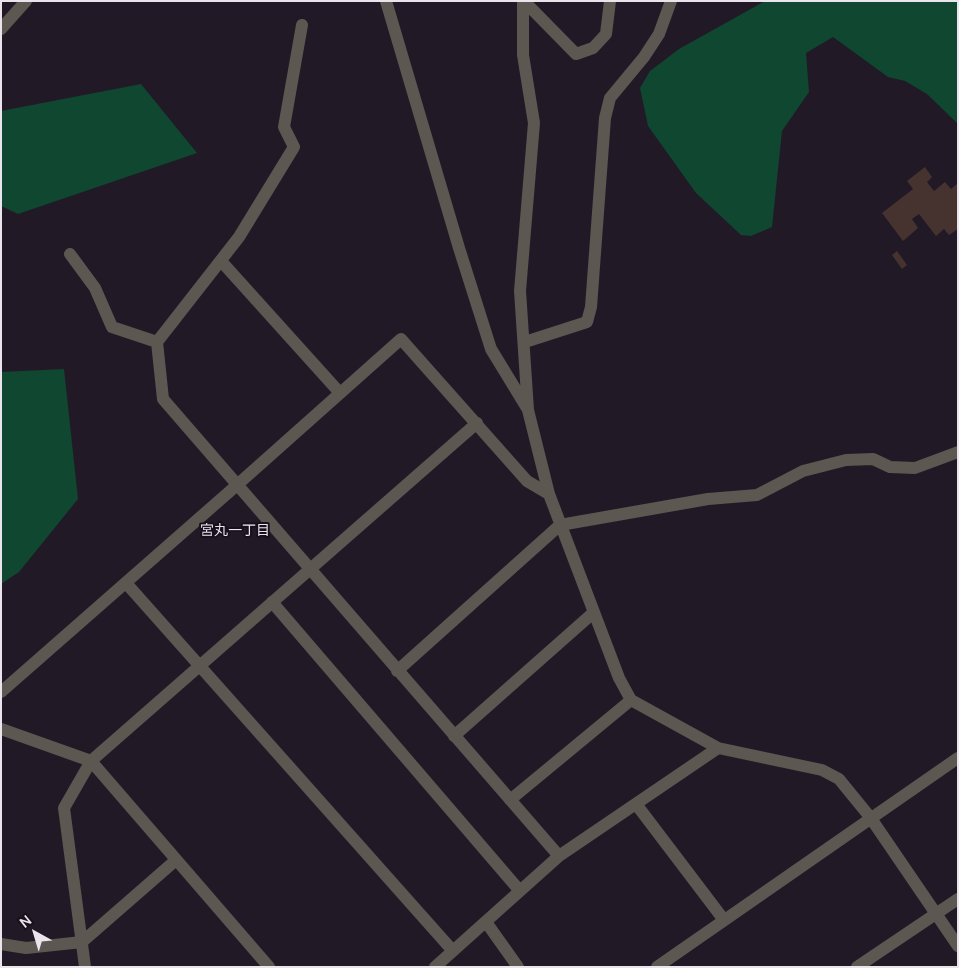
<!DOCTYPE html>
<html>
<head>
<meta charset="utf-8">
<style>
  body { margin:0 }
  #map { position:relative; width:959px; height:968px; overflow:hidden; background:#221926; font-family:Manrope,sans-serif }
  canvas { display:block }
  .frame { position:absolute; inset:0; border:2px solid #eae4ed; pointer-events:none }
  .north { position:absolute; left:10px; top:908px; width:50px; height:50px; -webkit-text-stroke:4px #18101d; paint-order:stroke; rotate:321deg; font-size:14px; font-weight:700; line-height:20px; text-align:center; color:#eae4ed }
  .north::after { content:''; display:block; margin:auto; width:18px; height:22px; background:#eae4ed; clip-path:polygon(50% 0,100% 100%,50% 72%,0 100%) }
</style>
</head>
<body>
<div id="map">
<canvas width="959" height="968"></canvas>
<div class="frame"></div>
<div class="north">N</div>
</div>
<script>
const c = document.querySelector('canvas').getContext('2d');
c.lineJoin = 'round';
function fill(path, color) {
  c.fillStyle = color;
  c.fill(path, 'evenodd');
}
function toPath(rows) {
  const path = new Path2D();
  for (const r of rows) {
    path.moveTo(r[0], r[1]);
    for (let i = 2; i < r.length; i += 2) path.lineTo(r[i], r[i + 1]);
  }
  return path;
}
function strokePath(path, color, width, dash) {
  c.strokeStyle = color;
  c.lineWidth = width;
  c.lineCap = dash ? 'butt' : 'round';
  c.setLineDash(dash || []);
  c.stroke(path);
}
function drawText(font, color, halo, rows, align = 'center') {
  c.font = font + ' Manrope,"Noto Sans JP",sans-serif';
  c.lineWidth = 4;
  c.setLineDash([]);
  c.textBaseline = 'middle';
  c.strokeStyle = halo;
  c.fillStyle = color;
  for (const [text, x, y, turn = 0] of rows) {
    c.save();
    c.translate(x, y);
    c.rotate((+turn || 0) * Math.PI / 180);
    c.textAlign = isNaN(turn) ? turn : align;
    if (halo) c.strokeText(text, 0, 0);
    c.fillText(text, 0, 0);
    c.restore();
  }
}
fill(toPath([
  [765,1,958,1,958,124,927,94,905,81,888,77,833,37,806,53,809,92,782,131,772,227,751,236,741,235,696,193,648,126,640,88,650,71,679,49],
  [141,84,197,153,18,214,1,206,1,111],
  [64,369,78,499,19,572,1,584,1,372]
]), '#0f4730');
fill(toPath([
  [925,167,932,177,927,182,934,191,945,182,951,189,958,183,958,229,949,235,944,229,936,236,919,214,912,219,918,228,903,241,882,213,913,189,907,181],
  [897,251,907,265,902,269,892,255]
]), '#463330');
strokePath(toPath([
  [386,1,459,248,491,349,527,408],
  [523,1,523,55,534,123,520,291,528,410,549,494,619,678,631,700,718,748,822,770,839,779,870,817,958,946],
  [524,1,576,54,593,48,606,34,610,1],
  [302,25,284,127,294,147,239,237,157,342,163,399,559,856],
  [1,29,26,1],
  [70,254,95,288,112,327,157,342],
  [221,261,340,393],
  [525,342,587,322,591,307,605,118,610,98,644,57,659,34,671,1],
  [126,583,453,951],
  [272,602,520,891],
  [397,671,560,525,708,499,757,495,803,471,846,460,873,459,890,467,915,468,958,452],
  [1,692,237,485,401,339,527,481,549,494],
  [1,729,91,761,269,967],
  [454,736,593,613],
  [510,800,631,700],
  [636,804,724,920],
  [486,922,518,967],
  [1,944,26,948,82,942,176,860],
  [85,967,64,808,91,761,477,423],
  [435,967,559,856,718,748],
  [657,967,958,758],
  [857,967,958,899]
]), '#5c5750', 12);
drawText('14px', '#eae4ed', '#18101d', [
  ["宮丸一丁目",235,531]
]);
</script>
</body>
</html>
